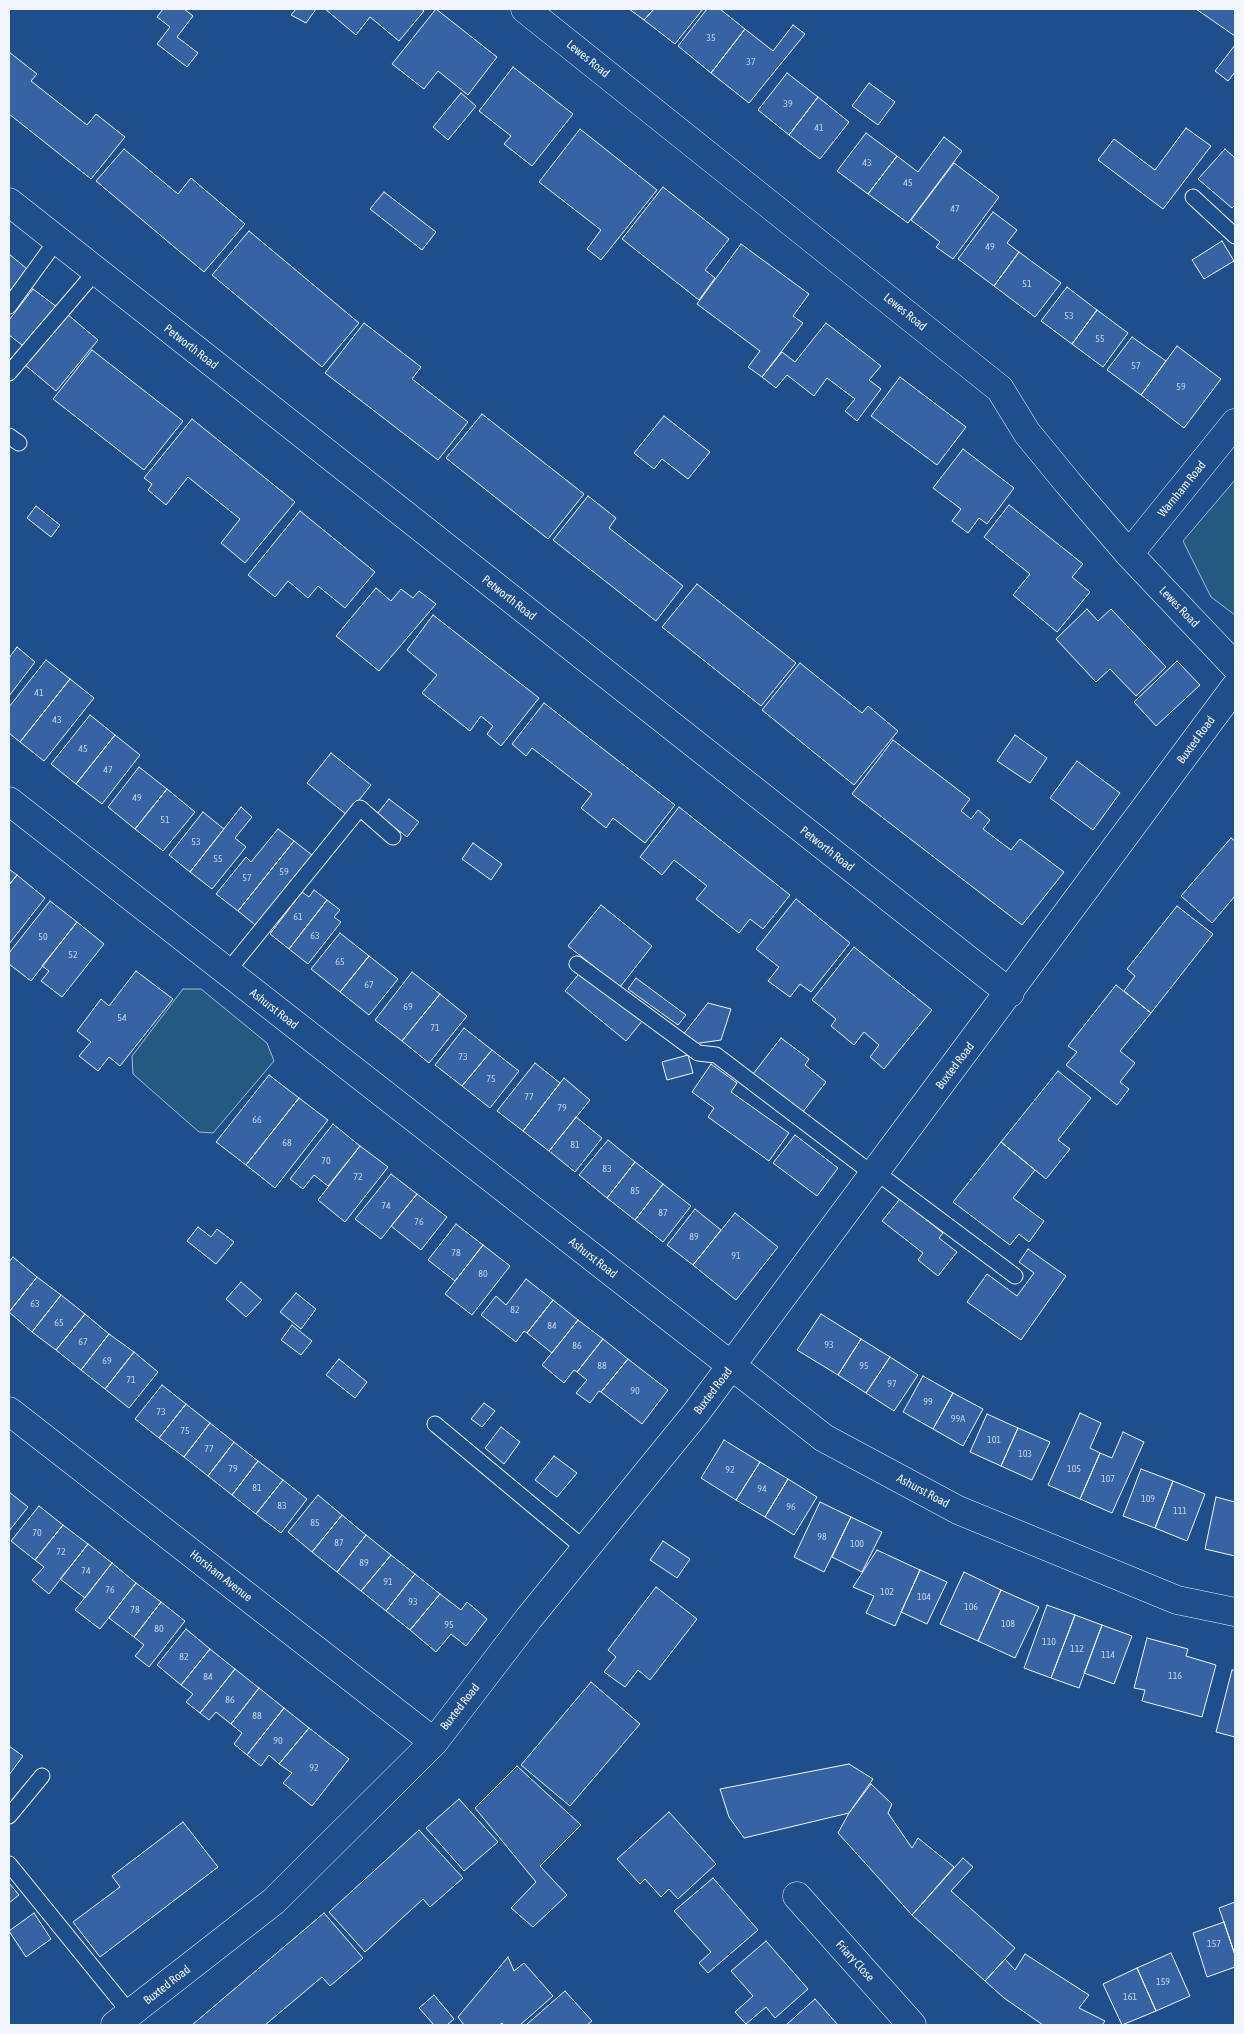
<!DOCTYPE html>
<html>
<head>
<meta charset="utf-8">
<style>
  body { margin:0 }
  #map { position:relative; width:1244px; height:2034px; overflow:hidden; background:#1f4e8c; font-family:"Asap Condensed",sans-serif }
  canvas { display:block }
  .frame { position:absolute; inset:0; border:10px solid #f2f6ff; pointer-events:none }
</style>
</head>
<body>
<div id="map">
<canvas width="1244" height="2034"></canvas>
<div class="frame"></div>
</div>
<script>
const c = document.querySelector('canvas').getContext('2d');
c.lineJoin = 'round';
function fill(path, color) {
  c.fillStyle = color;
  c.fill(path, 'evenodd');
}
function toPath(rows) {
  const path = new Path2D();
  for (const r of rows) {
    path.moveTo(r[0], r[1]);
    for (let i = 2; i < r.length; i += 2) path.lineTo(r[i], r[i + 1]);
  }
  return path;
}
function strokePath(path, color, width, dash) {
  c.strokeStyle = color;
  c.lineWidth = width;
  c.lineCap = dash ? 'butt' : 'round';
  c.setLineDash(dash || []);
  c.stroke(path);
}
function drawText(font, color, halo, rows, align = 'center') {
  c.font = font + ' "Asap Condensed",sans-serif';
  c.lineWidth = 4;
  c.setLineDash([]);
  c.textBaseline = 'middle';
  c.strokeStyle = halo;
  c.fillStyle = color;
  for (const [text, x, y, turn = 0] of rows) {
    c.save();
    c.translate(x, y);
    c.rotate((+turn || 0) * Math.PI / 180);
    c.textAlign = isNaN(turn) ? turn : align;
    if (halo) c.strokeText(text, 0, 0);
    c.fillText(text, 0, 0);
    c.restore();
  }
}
const green = toPath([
  [1235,480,1235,615,1211,597,1183,541,1235,480],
  [183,989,201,989,267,1043,274,1061,213,1133,199,1132,133,1074,132,1056,183,989]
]);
fill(green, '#245a82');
strokePath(green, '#a8bbd7', 1);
const building = toPath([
  [163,9,184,9,193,16,177,37,198,53,187,67,157,44,170,27,157,17,163,9],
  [296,9,316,9,306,23,291,15,296,9],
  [325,9,421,9,424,11,399,41,370,17,356,35,325,9],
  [436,9,497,57,468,95,438,71,424,89,392,64,436,9],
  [629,9,654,9,644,20,629,9],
  [654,9,703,9,675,44,644,20,654,9],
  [707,9,720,9,745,29,711,73,678,46,707,9],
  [1196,9,1235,9,1235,36,1196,9],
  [793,25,805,34,749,103,711,73,745,29,773,51,793,25],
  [1235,45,1235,72,1228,81,1215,71,1235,45],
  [9,52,37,74,31,81,87,125,96,114,125,137,91,179,9,114,9,52],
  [513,67,573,114,532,166,504,144,511,136,479,111,513,67],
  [787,73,818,97,789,135,758,110,787,73],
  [869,83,895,102,878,125,852,106,869,83],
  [461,93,476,106,448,140,433,127,461,93],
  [818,97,849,122,820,159,789,135,818,97],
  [1186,128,1211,146,1163,209,1098,160,1114,139,1155,170,1186,128],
  [580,129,657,190,601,260,587,249,601,230,539,182,580,129],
  [866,133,897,156,868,194,837,171,866,133],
  [944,137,962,151,908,223,868,194,897,156,918,172,944,137],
  [124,149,178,194,191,178,245,224,204,272,96,181,124,149],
  [1225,149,1235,158,1235,205,1232,208,1198,179,1225,149],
  [954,163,999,197,953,259,936,247,940,242,911,220,954,163],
  [663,187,729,239,705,270,715,278,699,300,622,239,663,187],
  [384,192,436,232,422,250,370,209,384,192],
  [993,212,1017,230,1007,243,1019,252,994,286,958,259,993,212],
  [249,231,359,323,322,367,212,275,249,231],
  [1222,241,1234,261,1204,279,1192,260,1222,241],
  [741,244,809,294,793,316,803,323,762,377,748,367,760,351,697,304,741,244],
  [1019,252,1061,283,1035,317,994,286,1019,252],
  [9,254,27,269,9,292,9,254],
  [1067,287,1097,310,1072,344,1041,321,1067,287],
  [33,289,57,307,26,348,9,335,9,320,33,289],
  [1097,310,1128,333,1103,367,1072,344,1097,310],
  [67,314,98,340,56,391,25,365,67,314],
  [364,323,421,367,412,379,468,422,438,460,325,373,364,323],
  [826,323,881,366,869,380,881,389,857,421,845,411,855,399,827,378,814,396,787,375,776,388,762,377,782,352,795,362,826,323],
  [1132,337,1166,361,1141,395,1107,370,1132,337],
  [1177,346,1221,379,1184,428,1141,395,1177,346],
  [92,350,183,421,144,470,53,399,92,350],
  [900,377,966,427,937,465,871,416,900,377],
  [482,414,584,494,548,539,446,458,482,414],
  [664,416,710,452,688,479,662,459,654,469,634,453,664,416],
  [192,419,295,502,245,563,221,543,240,519,188,477,166,505,148,490,152,484,144,478,192,419],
  [963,449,1014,488,987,524,979,518,968,533,952,521,961,509,933,488,963,449],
  [588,496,616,518,609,528,683,586,656,621,553,540,588,496],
  [1009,505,1083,564,1072,577,1090,592,1057,632,1013,595,1030,574,984,537,1009,505],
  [36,506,60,525,51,537,27,518,36,506],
  [300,511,375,572,345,608,318,586,308,598,288,581,275,597,248,575,300,511],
  [697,584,796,663,761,706,662,627,697,584],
  [376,588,391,601,401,589,413,598,419,591,436,604,379,671,336,636,376,588],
  [1087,609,1098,621,1111,609,1166,667,1136,696,1110,669,1096,682,1056,639,1087,609],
  [433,615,539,698,501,746,487,734,493,726,481,716,470,731,422,693,437,675,407,650,433,615],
  [17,647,35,662,9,696,9,658,17,647],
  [46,660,70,679,20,742,9,733,9,707,46,660],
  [1177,661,1200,685,1156,726,1134,702,1177,661],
  [800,663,862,713,868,706,898,731,854,785,762,710,800,663],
  [70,679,94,698,44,761,20,742,70,679],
  [544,703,675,805,645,843,613,818,606,828,581,808,592,794,532,748,526,756,512,744,544,703],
  [90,715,115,735,76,784,51,764,90,715],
  [115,735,140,755,102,804,76,784,115,735],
  [1015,735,1047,758,1030,783,997,761,1015,735],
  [893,740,970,799,961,811,971,819,978,810,990,820,983,829,1011,850,1020,839,1064,872,1022,925,852,794,893,740],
  [331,753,371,785,347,815,307,783,331,753],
  [1077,761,1120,793,1093,830,1050,798,1077,761],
  [139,767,167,789,135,829,108,807,139,767],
  [167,789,195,812,163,851,135,829,167,789],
  [389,799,419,822,407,837,377,814,389,799],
  [241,807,252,817,235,838,246,847,212,889,190,872,241,807],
  [679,807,790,895,763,929,750,919,739,933,696,899,707,886,674,860,662,875,640,857,679,807],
  [203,812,224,829,190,872,169,855,203,812],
  [278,829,294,841,238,911,216,894,246,857,251,862,278,829],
  [1231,838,1235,841,1235,896,1212,923,1181,896,1231,838],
  [294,841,312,855,285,888,289,891,259,928,238,911,294,841],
  [473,843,502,864,491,880,462,859,473,843],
  [9,869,17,875,9,885,9,869],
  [17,875,45,898,9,944,9,885,17,875],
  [314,890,327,900,289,949,270,934,302,892,309,897,314,890],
  [796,899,850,943,811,992,800,984,790,997,768,981,779,967,756,949,796,899],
  [327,900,340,910,334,917,341,922,308,964,289,949,327,900],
  [50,901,77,922,31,981,9,964,9,953,50,901],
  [601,905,652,946,620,987,568,946,601,905],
  [1177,906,1213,934,1151,1013,1124,991,1135,976,1127,969,1177,906],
  [77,922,104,944,62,997,41,981,49,971,42,966,77,922],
  [340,933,369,956,340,992,311,969,340,933],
  [854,947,932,1010,884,1069,870,1057,879,1045,864,1032,854,1045,831,1026,836,1019,812,1000,854,947],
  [369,956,398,979,369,1015,340,992,369,956],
  [582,970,643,1020,626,1041,565,991,582,970],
  [136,971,173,999,120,1066,109,1057,98,1071,79,1056,91,1042,77,1031,101,999,109,1006,136,971],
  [412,972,440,994,402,1041,375,1020,412,972],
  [636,978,686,1015,678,1025,628,989,636,978],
  [1116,985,1151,1013,1120,1051,1135,1063,1120,1082,1129,1089,1117,1105,1066,1065,1077,1052,1068,1046,1116,985],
  [440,994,467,1016,429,1063,402,1041,440,994],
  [708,1003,731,1009,721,1040,693,1044,682,1036,708,1003],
  [464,1028,492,1050,462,1086,435,1065,464,1028],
  [781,1038,809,1059,805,1065,826,1082,802,1113,753,1074,781,1038],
  [492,1050,519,1071,490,1108,462,1086,492,1050],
  [688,1055,693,1073,667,1080,662,1062,688,1055],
  [535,1063,560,1083,523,1131,497,1111,535,1063],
  [711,1064,737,1083,731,1092,789,1133,769,1161,708,1117,714,1108,692,1092,711,1064],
  [1058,1071,1091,1098,1058,1140,1070,1149,1046,1179,1001,1142,1058,1071],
  [269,1075,299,1098,246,1165,216,1142,269,1075],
  [564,1078,590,1100,549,1151,523,1131,564,1078],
  [299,1098,328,1120,275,1188,246,1165,299,1098],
  [576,1117,602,1138,575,1172,549,1151,576,1117],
  [333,1124,360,1146,328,1186,314,1175,303,1189,290,1179,333,1124],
  [795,1135,838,1168,817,1196,773,1163,795,1135],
  [608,1140,635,1162,607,1198,579,1175,608,1140],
  [1001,1142,1035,1170,1013,1198,1044,1221,1029,1242,1019,1234,1010,1245,953,1202,1001,1142],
  [360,1146,388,1167,345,1222,318,1200,360,1146],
  [635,1162,663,1184,635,1220,607,1198,635,1162],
  [391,1174,417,1194,381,1239,355,1219,391,1174],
  [663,1184,691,1206,663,1242,635,1220,663,1184],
  [417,1194,447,1217,421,1250,391,1226,417,1194],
  [900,1199,943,1233,939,1238,957,1252,938,1276,918,1260,923,1253,882,1221,900,1199],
  [695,1209,721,1230,693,1265,667,1245,695,1209],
  [735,1213,778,1247,736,1300,693,1265,735,1213],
  [456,1224,483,1245,455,1281,428,1260,456,1224],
  [198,1227,211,1237,217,1229,234,1242,216,1264,187,1241,198,1227],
  [483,1245,510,1266,472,1315,445,1294,483,1245],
  [1028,1249,1066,1276,1021,1340,967,1302,987,1274,1017,1296,1034,1273,1019,1262,1028,1249],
  [13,1257,37,1277,9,1312,9,1262,13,1257],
  [37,1277,61,1295,32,1332,9,1312,37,1277],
  [526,1279,553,1300,527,1333,524,1331,516,1342,481,1315,496,1296,506,1305,526,1279],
  [241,1282,262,1300,246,1317,226,1299,241,1282],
  [296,1293,316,1309,301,1329,280,1312,296,1293],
  [61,1295,85,1314,56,1350,32,1332,61,1295],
  [553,1300,578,1320,552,1353,527,1333,553,1300],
  [85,1314,109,1334,81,1370,56,1350,85,1314],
  [821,1314,861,1339,838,1375,797,1350,821,1314],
  [578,1320,603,1339,577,1372,574,1370,564,1383,542,1365,578,1320],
  [292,1325,312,1341,301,1355,281,1340,292,1325],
  [109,1334,134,1352,105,1389,81,1370,109,1334],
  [603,1339,628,1359,601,1392,599,1391,590,1403,576,1393,587,1380,577,1372,603,1339],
  [861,1339,890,1357,866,1393,838,1375,861,1339],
  [134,1352,158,1372,129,1408,105,1389,134,1352],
  [890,1357,918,1375,894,1411,866,1393,890,1357],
  [339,1359,367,1382,355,1398,326,1375,339,1359],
  [628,1359,668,1390,642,1424,601,1392,628,1359],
  [923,1376,953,1393,933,1429,903,1412,923,1376],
  [162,1385,186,1404,159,1438,135,1419,162,1385],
  [953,1393,983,1409,963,1446,933,1429,953,1393],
  [484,1403,495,1411,482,1427,471,1419,484,1403],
  [186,1404,210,1423,184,1457,159,1438,186,1404],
  [1080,1413,1101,1423,1090,1448,1100,1453,1080,1499,1048,1485,1080,1413],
  [987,1414,1018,1428,1001,1466,970,1452,987,1414],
  [210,1423,234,1442,208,1476,184,1457,210,1423],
  [501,1427,520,1442,504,1464,485,1448,501,1427],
  [1018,1428,1050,1442,1032,1480,1001,1466,1018,1428],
  [1123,1432,1144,1442,1112,1513,1080,1499,1100,1453,1112,1458,1123,1432],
  [724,1440,760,1462,736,1500,701,1478,724,1440],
  [234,1442,258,1461,232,1495,208,1476,234,1442],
  [554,1456,577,1473,557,1497,535,1480,554,1456],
  [258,1461,283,1480,256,1514,232,1495,258,1461],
  [760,1462,788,1479,765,1517,736,1500,760,1462],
  [1141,1469,1173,1481,1155,1528,1123,1516,1141,1469],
  [788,1479,817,1497,794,1535,765,1517,788,1479],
  [283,1480,307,1499,281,1533,256,1514,283,1480],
  [1173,1481,1205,1494,1187,1541,1155,1528,1173,1481],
  [9,1492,28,1507,9,1531,9,1492],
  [318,1495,342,1515,312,1552,288,1532,318,1495],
  [1216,1497,1235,1502,1235,1556,1205,1549,1216,1497],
  [820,1502,851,1517,824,1572,794,1557,820,1502],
  [39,1506,63,1525,35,1560,11,1541,39,1506],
  [342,1515,366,1535,337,1572,312,1552,342,1515],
  [851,1517,882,1532,862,1572,832,1557,851,1517],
  [63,1525,88,1544,49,1594,32,1580,44,1567,35,1560,63,1525],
  [366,1535,391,1555,361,1591,337,1572,366,1535],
  [663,1541,690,1559,677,1578,650,1560,663,1541],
  [88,1544,112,1563,85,1598,60,1579,88,1544],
  [877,1550,920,1570,895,1626,866,1613,874,1596,853,1587,877,1550],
  [391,1555,415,1574,386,1611,361,1591,391,1555],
  [112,1563,136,1583,100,1629,75,1610,112,1563],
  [920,1570,947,1582,927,1624,901,1612,920,1570],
  [964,1572,1001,1590,978,1641,940,1624,964,1572],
  [415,1574,440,1594,410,1630,386,1611,415,1574],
  [136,1583,161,1602,134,1637,109,1618,136,1583],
  [656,1587,697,1619,650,1680,638,1670,625,1687,604,1672,616,1657,608,1650,656,1587],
  [1001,1590,1039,1607,1015,1658,978,1641,1001,1590],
  [440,1594,461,1610,467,1602,487,1619,466,1646,451,1634,436,1652,410,1630,440,1594],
  [161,1602,185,1621,149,1667,135,1656,144,1645,134,1637,161,1602],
  [1047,1605,1075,1615,1051,1678,1024,1668,1047,1605],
  [1075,1615,1102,1625,1079,1688,1051,1678,1075,1615],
  [1102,1625,1132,1636,1114,1684,1084,1673,1102,1625],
  [186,1629,210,1649,181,1685,157,1665,186,1629],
  [1147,1638,1188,1649,1186,1656,1216,1665,1202,1717,1142,1701,1145,1690,1134,1688,1147,1638],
  [210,1649,235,1669,200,1713,186,1702,193,1694,181,1685,210,1649],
  [235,1669,259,1688,231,1724,216,1712,209,1720,200,1713,235,1669],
  [1232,1670,1235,1670,1235,1737,1216,1732,1232,1670],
  [591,1682,640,1724,570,1806,521,1765,591,1682],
  [259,1688,284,1708,247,1755,234,1744,242,1733,231,1724,259,1688],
  [284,1708,309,1728,279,1764,269,1755,261,1766,247,1755,284,1708],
  [309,1728,349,1759,312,1806,283,1783,292,1773,279,1764,309,1728],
  [9,1746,23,1756,9,1775,9,1746],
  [849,1764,873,1779,849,1813,744,1838,729,1817,720,1789,849,1764],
  [517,1766,581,1825,540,1866,567,1895,533,1927,511,1908,536,1882,475,1808,517,1766],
  [871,1784,892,1804,888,1813,912,1848,918,1838,954,1867,912,1915,838,1833,849,1813,871,1784],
  [459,1799,498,1842,464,1871,426,1828,459,1799],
  [669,1812,716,1864,678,1899,669,1889,661,1897,645,1879,640,1884,617,1859,669,1812],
  [183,1822,218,1867,100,1957,73,1922,120,1887,112,1876,183,1822],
  [419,1830,463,1878,430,1907,423,1899,365,1952,329,1912,419,1830],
  [963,1858,973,1867,951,1891,1015,1948,985,1981,912,1915,963,1858],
  [713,1878,758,1930,708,1973,699,1963,711,1952,674,1911,713,1878],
  [9,1883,19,1895,9,1903,9,1883],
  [1235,1902,1235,1955,1219,1908,1235,1902],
  [34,1913,51,1939,26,1957,9,1931,34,1913],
  [324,1913,363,1958,330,1986,322,1977,265,2025,192,2025,324,1913],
  [1224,1922,1235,1955,1235,1967,1207,1977,1193,1933,1224,1922],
  [766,1941,808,1989,775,2018,766,2007,746,2024,735,2012,753,1996,731,1971,766,1941],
  [1171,1953,1190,1996,1156,2011,1137,1968,1171,1953],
  [1025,1954,1089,1995,1079,2008,1105,2021,1102,2025,1043,2025,1004,1998,985,1981,1005,1959,1015,1970,1025,1954],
  [508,1957,514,1971,524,1963,553,1996,520,2025,504,2025,502,2023,499,2025,464,2025,458,2017,508,1957],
  [1137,1968,1156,2011,1122,2025,1103,1984,1137,1968],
  [565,1991,592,2021,587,2025,526,2025,565,1991],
  [434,1995,454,2019,447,2025,434,2025,419,2008,434,1995],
  [815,1999,838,2025,786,2025,815,1999]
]);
fill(building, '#3563a3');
strokePath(building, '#f2f6ff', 1);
const lane = toPath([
  [1193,197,1235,236],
  [9,306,57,240],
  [9,373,96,271],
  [9,436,19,443],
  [577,964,698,1053,716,1055,874,1175],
  [227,972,360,808,393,837],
  [876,1172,1015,1276],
  [435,1424,585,1549],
  [9,1816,42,1776],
  [9,1864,130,2013]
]);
const street = toPath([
  [525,9,1000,389,1027,433,1068,483,1129,554,1235,666],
  [9,202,1010,993],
  [1129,554,1235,423],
  [9,801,824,1438,958,1510,1177,1600,1235,1612],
  [9,1411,434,1742],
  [797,1896,912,2025],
  [115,2025,274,1901,434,1742,529,1618,696,1413,1235,687]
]);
strokePath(lane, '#f2f6ff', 17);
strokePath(street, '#f2f6ff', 29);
strokePath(lane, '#1f4e8c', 15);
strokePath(street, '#1f4e8c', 28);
drawText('10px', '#c3d1e8', null, [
  ["35",711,38],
  ["37",751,62],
  ["39",788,104],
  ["41",819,128],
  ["43",867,163],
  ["45",908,183],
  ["47",955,209],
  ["49",990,247],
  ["51",1027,284],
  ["53",1069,316],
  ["55",1100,339],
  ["57",1136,366],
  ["59",1181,387],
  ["41",39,693],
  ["43",57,720],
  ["45",83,749],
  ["47",108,770],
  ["49",137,798],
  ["51",165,820],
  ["53",196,842],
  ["55",218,859],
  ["59",284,872],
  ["57",247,878],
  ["61",298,917],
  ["63",315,936],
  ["50",43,937],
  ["52",73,955],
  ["65",340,962],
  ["67",369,985],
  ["69",408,1007],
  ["54",122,1018],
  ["71",435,1028],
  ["73",463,1057],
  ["75",491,1079],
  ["77",529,1097],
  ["79",562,1108],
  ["66",257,1120],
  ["68",287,1143],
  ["81",575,1145],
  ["70",326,1161],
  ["83",607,1169],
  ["72",358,1177],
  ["85",635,1191],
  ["74",386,1206],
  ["87",663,1213],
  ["76",419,1222],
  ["89",694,1237],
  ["78",456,1253],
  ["91",736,1256],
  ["80",483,1274],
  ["63",35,1304],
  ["82",515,1310],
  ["65",59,1323],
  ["84",552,1326],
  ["67",83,1342],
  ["93",829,1345],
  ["86",577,1346],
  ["69",107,1361],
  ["88",602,1366],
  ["95",864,1366],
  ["71",131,1380],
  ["97",892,1384],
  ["90",635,1391],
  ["99",928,1402],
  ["73",161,1412],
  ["99A",958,1419],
  ["75",185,1431],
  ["101",994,1440],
  ["77",209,1449],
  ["103",1025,1454],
  ["79",233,1469],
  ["105",1074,1469],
  ["92",730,1470],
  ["107",1108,1479],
  ["81",257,1488],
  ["94",762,1489],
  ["109",1148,1499],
  ["83",282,1506],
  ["96",791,1507],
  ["111",1180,1511],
  ["85",315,1523],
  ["70",37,1533],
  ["98",822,1537],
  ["87",339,1543],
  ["100",857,1544],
  ["72",61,1552],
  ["89",364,1563],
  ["74",86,1571],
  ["91",388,1582],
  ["76",110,1590],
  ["102",887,1592],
  ["104",924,1597],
  ["93",413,1602],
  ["106",971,1607],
  ["78",135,1610],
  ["108",1008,1624],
  ["95",449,1625],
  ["80",159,1629],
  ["110",1049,1642],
  ["112",1077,1649],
  ["114",1108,1655],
  ["82",184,1657],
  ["116",1175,1676],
  ["84",208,1677],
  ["86",230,1700],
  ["88",257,1716],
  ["90",278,1741],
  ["92",314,1768],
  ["157",1214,1944],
  ["159",1163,1982],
  ["161",1130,1997]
]);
drawText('12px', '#f2f6ff', '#1f4e8c', [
  ["Lewes Road",588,59,39],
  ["Lewes Road",905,312,39],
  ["Petworth Road",191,347,38],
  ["Warnham Road",1182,489,-51],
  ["Petworth Road",509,598,38],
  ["Lewes Road",1179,607,46],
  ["Buxted Road",1196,740,-54],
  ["Petworth Road",827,849,38],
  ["Ashurst Road",274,1009,38],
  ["Buxted Road",955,1066,-53],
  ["Ashurst Road",593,1258,38],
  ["Buxted Road",713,1391,-53],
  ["Ashurst Road",923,1491,28],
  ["Horsham Avenue",221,1576,38],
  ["Buxted Road",460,1707,-52],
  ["Friary Close",855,1961,48],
  ["Buxted Road",167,1985,-38]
]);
</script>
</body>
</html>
